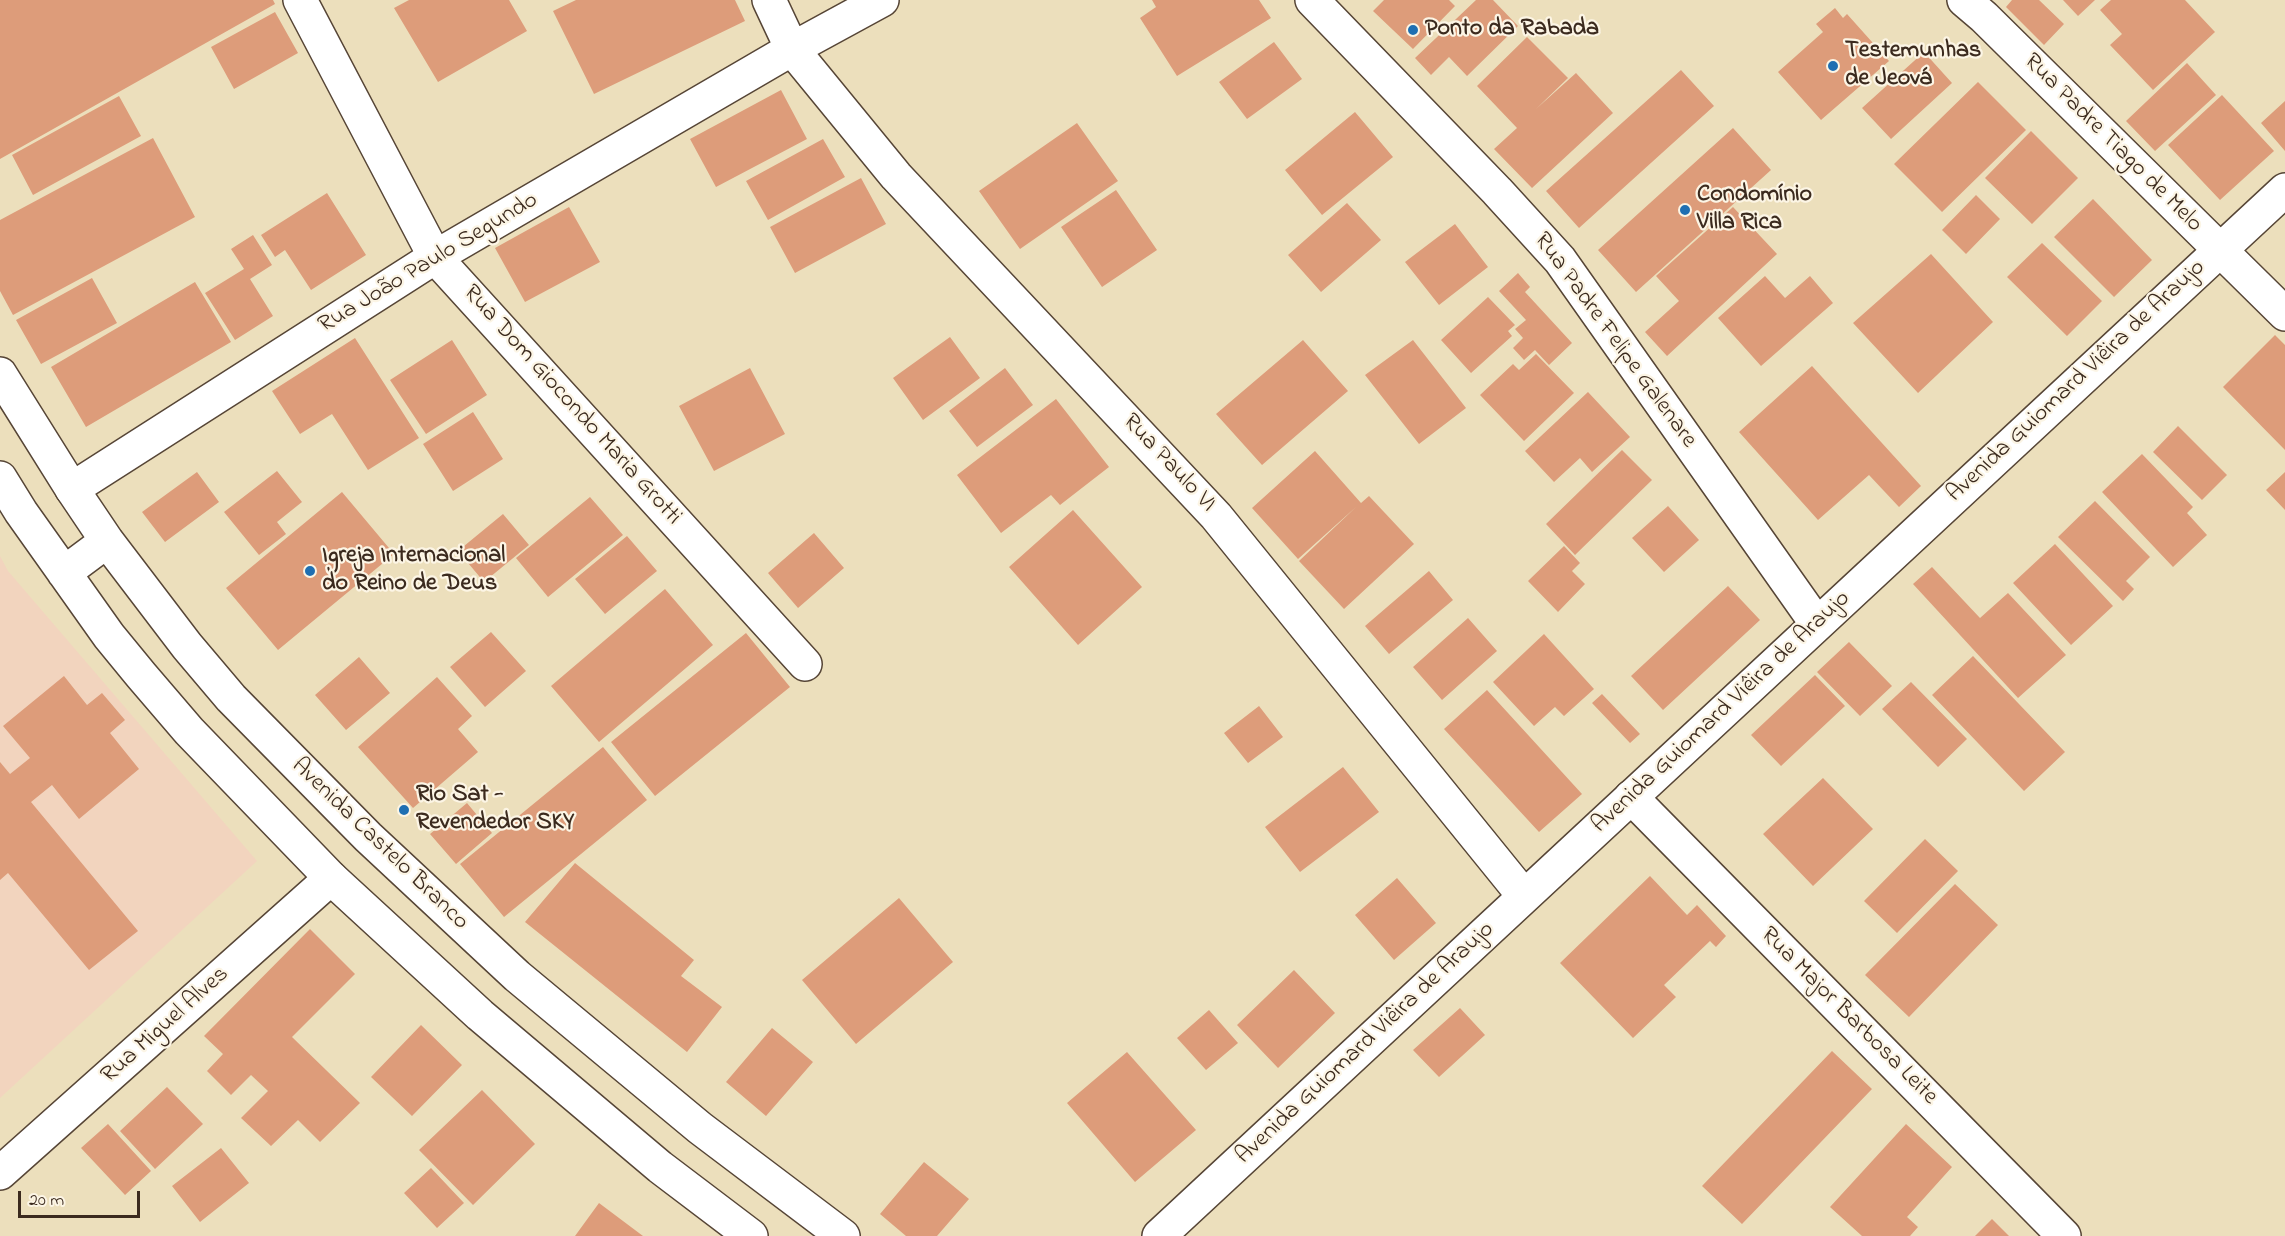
<!DOCTYPE html>
<html>
<head>
<meta charset="utf-8">
<style>
  body { margin:0 }
  #map { position:relative; width:2285px; height:1236px; overflow:hidden; background:#ecdfbc; font-family:"Indie Flower",sans-serif }
  canvas { display:block }
  .scale { position:absolute; left:18px; top:1191px; width:122px; height:27px; box-sizing:border-box; border:3px solid #3b2a1e; border-top:0; padding-left:8px; font-size:18px; line-height:21px; white-space:nowrap; color:#3b2a1e; -webkit-text-stroke:4px #fcf5e5; paint-order:stroke }
</style>
</head>
<body>
<div id="map">
<canvas width="2285" height="1236"></canvas>
<div class="scale">20 m</div>
</div>
<script>
const c = document.querySelector('canvas').getContext('2d');
c.lineJoin = 'round';
function fill(path, color) {
  c.fillStyle = color;
  c.fill(path, 'evenodd');
}
function toPath(rows) {
  const path = new Path2D();
  for (const r of rows) {
    path.moveTo(r[0], r[1]);
    for (let i = 2; i < r.length; i += 2) path.lineTo(r[i], r[i + 1]);
  }
  return path;
}
function strokePath(path, color, width, dash) {
  c.strokeStyle = color;
  c.lineWidth = width;
  c.lineCap = dash ? 'butt' : 'round';
  c.setLineDash(dash || []);
  c.stroke(path);
}
function drawText(font, color, halo, rows, align = 'center') {
  c.font = font + ' "Indie Flower",sans-serif';
  c.lineWidth = 4.5;
  c.setLineDash([]);
  c.textBaseline = 'middle';
  c.strokeStyle = halo;
  c.fillStyle = color;
  for (const [text, x, y, turn = 0] of rows) {
    c.save();
    c.translate(x, y);
    c.rotate((+turn || 0) * Math.PI / 180);
    c.textAlign = isNaN(turn) ? turn : align;
    if (halo) c.strokeText(text, 0, 0);
    c.fillText(text, 0, 0);
    c.restore();
  }
}
fill(toPath([
  [0,556,8,571,257,861,0,1098]
]), '#f2d4be');
fill(toPath([
  [0,0,273,0,275,4,0,159],
  [409,0,509,0,527,31,438,82,394,8],
  [576,0,735,0,745,21,594,94,553,11],
  [1152,0,1259,0,1271,18,1177,76,1140,18,1156,7],
  [1384,0,1449,0,1455,6,1413,49,1373,11],
  [1476,0,1493,0,1518,26,1467,76,1449,57,1431,75,1415,58],
  [2012,0,2039,0,2064,24,2044,45,2006,7],
  [2063,0,2095,0,2078,16],
  [2111,0,2185,0,2215,32,2153,90,2110,45,2122,34,2100,10],
  [1835,8,1843,18,1847,14,1889,61,1821,120,1778,72,1823,32,1816,24],
  [275,12,298,53,234,89,211,47],
  [1527,37,1568,78,1536,109,1576,73,1613,113,1532,188,1494,149,1517,128,1477,86],
  [1274,42,1302,79,1247,119,1219,82],
  [1924,52,1952,83,1891,139,1862,108],
  [2187,63,2216,95,2155,151,2126,121],
  [1681,70,1714,106,1579,228,1546,191],
  [1978,82,2026,130,1942,212,1894,164],
  [781,90,807,139,716,187,690,139],
  [2222,95,2274,151,2220,200,2168,145],
  [119,96,141,136,33,195,12,155],
  [2285,101,2285,151,2261,123],
  [1355,112,1393,157,1322,215,1285,170],
  [1077,123,1118,181,1020,249,979,191],
  [1733,128,1771,170,1636,292,1598,250],
  [2031,131,2078,178,2032,224,1985,178],
  [153,138,195,217,13,315,0,291,0,220],
  [823,139,845,177,768,220,746,181],
  [861,178,886,224,795,273,770,227],
  [1116,190,1157,250,1102,287,1061,227],
  [327,193,366,255,311,290,285,250,275,257,261,235],
  [1976,195,2000,219,1966,254,1942,230],
  [2093,199,2152,260,2114,297,2054,237],
  [1347,203,1381,240,1321,292,1288,255],
  [569,207,600,262,525,302,495,248],
  [1733,207,1777,254,1667,356,1645,332,1679,301,1656,276],
  [1455,224,1488,267,1439,305,1405,262],
  [253,235,272,265,250,279,273,316,235,340,205,293,244,269,231,249],
  [2042,243,2102,301,2067,336,2007,277],
  [1931,254,1993,322,1918,393,1853,323],
  [1518,273,1530,287,1525,292,1572,343,1549,365,1535,350,1524,360,1513,348,1523,338,1515,329,1526,320,1499,291],
  [1765,276,1785,298,1810,276,1833,303,1761,366,1718,318],
  [92,278,117,323,41,364,16,320],
  [195,282,231,342,86,427,51,367],
  [1488,297,1515,325,1508,331,1512,336,1471,373,1441,340],
  [2275,335,2285,345,2285,450,2223,387],
  [950,337,980,378,923,420,893,378],
  [355,338,419,438,368,470,332,414,300,434,272,391],
  [452,340,487,395,426,434,390,380],
  [1303,340,1348,391,1262,465,1216,414],
  [1413,340,1466,408,1419,444,1365,375],
  [1536,354,1574,393,1524,441,1480,395,1513,364,1519,370],
  [1812,366,1921,486,1899,507,1869,475,1818,520,1739,432],
  [750,368,785,434,714,471,679,406],
  [1005,368,1033,405,977,447,949,411],
  [1588,392,1630,437,1592,472,1580,458,1554,482,1525,451],
  [1056,399,1109,467,1060,505,1051,495,1001,533,957,475],
  [473,412,503,459,453,491,423,444],
  [2178,426,2227,475,2202,500,2153,452],
  [1622,450,1652,480,1575,555,1546,524],
  [1315,451,1361,503,1369,496,1414,544,1344,609,1299,561,1356,507,1298,559,1252,508],
  [2142,454,2193,507,2187,513,2207,535,2173,567,2102,492],
  [277,471,302,502,277,522,286,534,259,555,224,512],
  [197,472,219,502,165,542,142,512],
  [2285,472,2285,510,2266,490],
  [342,492,394,554,278,650,226,588],
  [590,497,623,535,548,597,516,558],
  [2095,501,2150,557,2126,581,2134,589,2123,601,2058,537],
  [1668,506,1699,540,1664,572,1632,538],
  [1073,510,1142,587,1078,645,1009,567],
  [503,514,529,545,484,582,458,551],
  [814,533,844,568,798,608,768,573],
  [627,536,657,571,605,614,575,579],
  [2055,544,2113,606,2071,645,2013,583],
  [1564,546,1580,563,1572,571,1585,584,1558,612,1528,581],
  [1932,567,1980,618,2008,593,2066,655,2018,698,1913,584],
  [1429,571,1453,600,1389,654,1365,626],
  [1728,586,1760,620,1663,710,1631,676],
  [665,589,713,645,599,742,551,686],
  [1468,618,1497,651,1442,700,1413,667],
  [491,632,526,671,485,707,450,667],
  [746,633,790,687,655,796,611,742],
  [1544,634,1594,689,1564,716,1555,707,1534,726,1493,682],
  [1849,642,1892,686,1860,716,1817,672],
  [1973,656,2065,752,2024,791,1932,695],
  [359,657,390,693,346,730,315,695],
  [1815,675,1845,706,1781,766,1751,735],
  [64,676,87,705,102,693,125,720,110,733,139,769,79,819,52,785,31,802,138,931,89,970,8,873,0,880,0,762,10,774,30,758,3,726],
  [437,677,472,716,458,729,478,752,413,808,358,747],
  [1911,682,1967,739,1938,767,1882,709],
  [1487,690,1582,794,1539,832,1444,729],
  [1602,694,1640,734,1630,743,1592,703],
  [1259,706,1283,737,1248,763,1224,733],
  [603,747,647,800,504,917,460,864],
  [1343,767,1379,812,1300,872,1265,827],
  [1823,778,1873,829,1813,886,1763,834],
  [467,803,492,833,456,864,430,834],
  [1925,839,1958,871,1897,933,1864,901],
  [575,863,694,960,681,976,722,1007,687,1052,525,922],
  [1650,876,1687,915,1697,905,1726,936,1716,947,1710,941,1664,985,1676,997,1633,1038,1560,963],
  [1397,878,1436,923,1394,960,1355,915],
  [1955,884,1998,925,1909,1017,1865,975],
  [899,898,953,962,856,1044,802,980],
  [310,929,355,974,292,1037,360,1103,320,1142,298,1120,271,1146,241,1118,268,1091,251,1075,231,1095,207,1071,223,1054,204,1036],
  [1294,970,1335,1013,1278,1068,1237,1025],
  [1460,1008,1485,1035,1439,1077,1413,1050],
  [1209,1010,1238,1043,1206,1070,1177,1038],
  [421,1025,462,1065,412,1116,371,1077],
  [772,1028,813,1062,766,1116,726,1082],
  [1832,1051,1872,1089,1742,1224,1702,1186],
  [1127,1052,1196,1130,1135,1182,1067,1103],
  [167,1087,203,1124,155,1169,120,1131],
  [482,1090,535,1144,473,1205,419,1150],
  [108,1124,151,1171,125,1195,81,1148],
  [1906,1124,1952,1167,1907,1217,1918,1227,1910,1236,1862,1236,1830,1207],
  [221,1148,249,1183,200,1222,172,1186],
  [924,1162,969,1199,937,1236,906,1236,880,1214],
  [431,1168,464,1203,437,1228,404,1193],
  [599,1203,643,1236,575,1236],
  [1992,1219,2009,1236,1975,1236]
]), '#dd9c7a');
const minor = toPath([
  [300,0,435,257,805,664],
  [769,0,792,49,896,176,1216,516,1524,896],
  [1312,0,1497,191,1560,260,1817,624],
  [1964,0,1984,17,2285,314],
  [72,489,435,257,792,49,882,0],
  [1631,797,2064,1236],
  [0,1173,331,878]
]);
const tertiary = toPath([
  [1159,1236,2285,190]
]);
const trunk = toPath([
  [0,374,72,489,107,541,187,646,231,698,368,837,517,976,700,1128,843,1236],
  [0,478,21,512,109,636,141,675,189,731,331,878,480,1015,660,1167,751,1236],
  [64,573,107,541]
]);
strokePath(minor, '#564536', 36);
strokePath(tertiary, '#564536', 36);
strokePath(trunk, '#564536', 36);
strokePath(minor, '#fff', 33);
strokePath(tertiary, '#fff', 33);
strokePath(trunk, '#fff', 33);
for (const [x, y, r, color] of [
  [1413,30,6,"#1f6fb2"],
  [1833,66,6,"#1f6fb2"],
  [1685,210,6,"#1f6fb2"],
  [310,571,6,"#1f6fb2"],
  [404,810,6,"#1f6fb2"]
]) {
  const dot = new Path2D();
  dot.arc(x, y, r, 0, 2 * Math.PI);
  c.fillStyle = color;
  c.fill(dot);
  strokePath(dot, '#fcf5e5', 2);
}
drawText('bold 24px', '#3b2a1e', '#fcf5e5', [
  ["Ponto da Rabada",1425,30],
  ["Testemunhas",1845,52],
  ["de Jeová",1845,80],
  ["Condomínio",1697,196],
  ["Villa Rica",1697,224],
  ["Igreja Internacional",322,557],
  ["do Reino de Deus",322,585],
  ["Rio Sat -",416,796],
  ["Revendedor SKY",416,824]
], 'left');
drawText('24px', '#3b2a1e', '#fcf5e5', [
  ["Rua Padre Tiago de Melo",2112,144,45],
  ["Rua João Paulo Segundo",429,264,-31],
  ["Rua Padre Felipe Galenare",1614,341,54],
  ["Avenida Guiomard Viêira de Araujo",2077,382,-43],
  ["Rua Dom Giocondo Maria Grotti",571,406,48],
  ["Rua Paulo VI",1168,464,47],
  ["Avenida Guiomard Viêira de Araujo",1722,713,-43],
  ["Avenida Castelo Branco",379,845,44],
  ["Rua Major Barbosa Leite",1848,1017,45],
  ["Rua Miguel Alves",166,1026,-42],
  ["Avenida Guiomard Viêira de Araujo",1366,1044,-43]
]);
</script>
</body>
</html>
